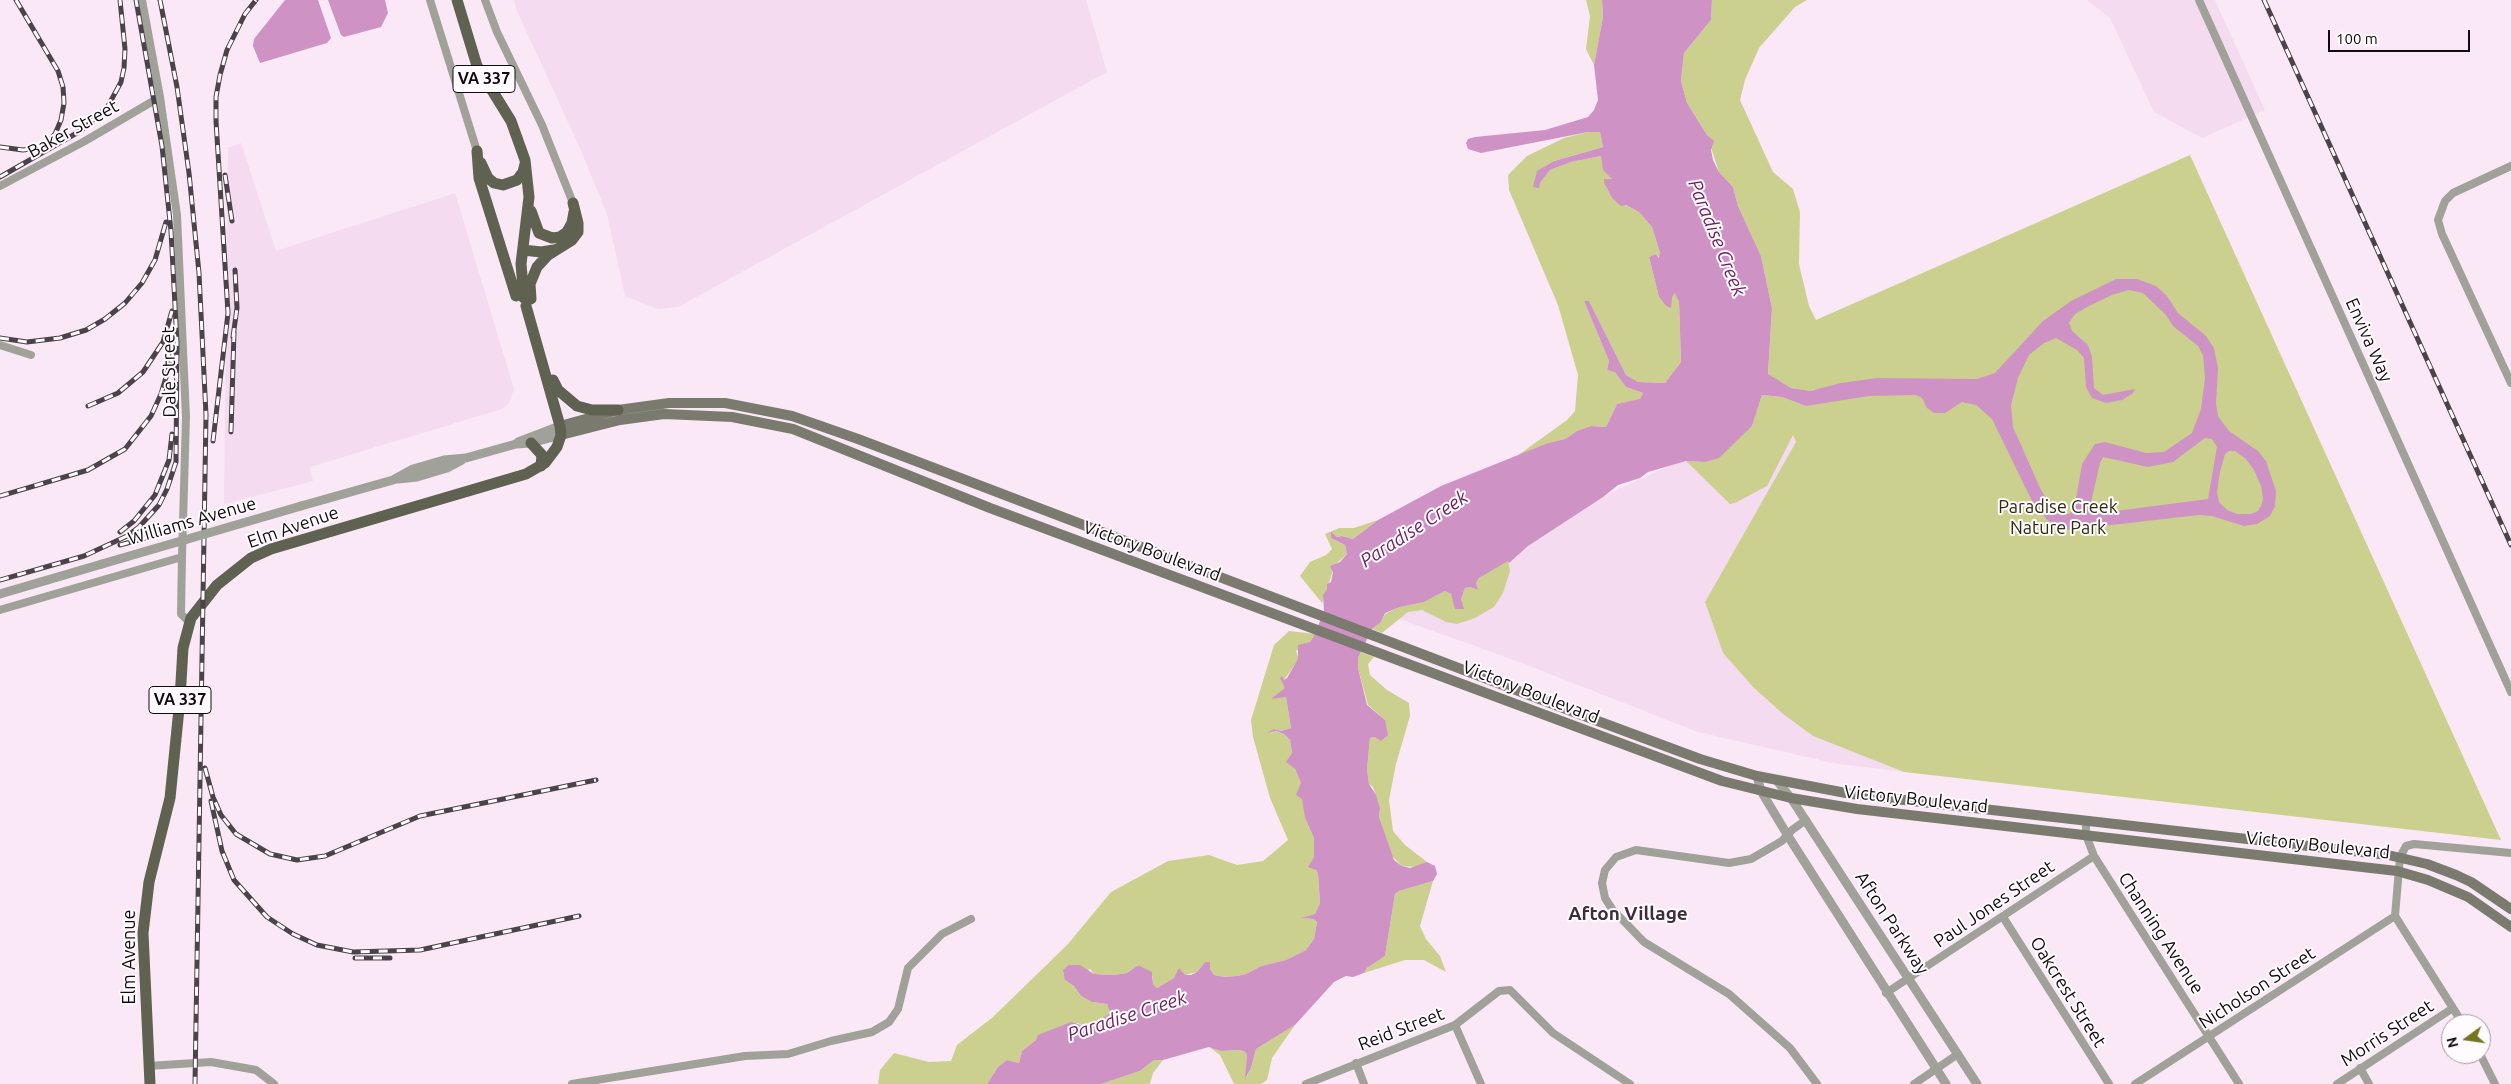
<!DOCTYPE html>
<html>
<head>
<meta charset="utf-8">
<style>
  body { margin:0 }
  #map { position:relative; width:2511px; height:1084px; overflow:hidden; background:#fbe8f7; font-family:Ubuntu,sans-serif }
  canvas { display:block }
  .north { position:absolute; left:2441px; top:1014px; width:50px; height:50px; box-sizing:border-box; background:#fffbfe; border:1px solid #a09b9f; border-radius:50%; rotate:256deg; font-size:14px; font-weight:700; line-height:20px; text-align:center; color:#110b10 }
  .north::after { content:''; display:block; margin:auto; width:18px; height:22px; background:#74761d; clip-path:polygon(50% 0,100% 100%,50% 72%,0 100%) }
  .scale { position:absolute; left:2328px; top:30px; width:142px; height:22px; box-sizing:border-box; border:2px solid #110b10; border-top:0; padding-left:6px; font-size:15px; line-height:18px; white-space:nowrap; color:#110b10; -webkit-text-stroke:4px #fffbfe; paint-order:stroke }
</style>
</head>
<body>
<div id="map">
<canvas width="2511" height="1084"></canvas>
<div class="north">N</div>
<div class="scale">100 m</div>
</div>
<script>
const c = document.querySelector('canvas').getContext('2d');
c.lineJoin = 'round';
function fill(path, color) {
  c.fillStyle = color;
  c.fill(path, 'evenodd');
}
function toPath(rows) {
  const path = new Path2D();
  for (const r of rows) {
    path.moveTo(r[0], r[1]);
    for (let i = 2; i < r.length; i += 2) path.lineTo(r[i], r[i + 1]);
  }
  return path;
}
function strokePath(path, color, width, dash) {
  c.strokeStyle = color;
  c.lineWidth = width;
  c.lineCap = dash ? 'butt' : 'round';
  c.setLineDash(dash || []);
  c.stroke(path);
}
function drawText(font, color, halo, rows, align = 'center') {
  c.font = font + ' Ubuntu,sans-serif';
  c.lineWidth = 4;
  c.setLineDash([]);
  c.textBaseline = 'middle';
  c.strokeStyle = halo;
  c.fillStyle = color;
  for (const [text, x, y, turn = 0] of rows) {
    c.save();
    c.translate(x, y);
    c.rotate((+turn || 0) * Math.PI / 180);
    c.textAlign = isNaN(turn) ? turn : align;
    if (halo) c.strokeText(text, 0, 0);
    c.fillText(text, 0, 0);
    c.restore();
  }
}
fill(toPath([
  [514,0,1086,0,1107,72,678,307,658,309,625,296,607,214,579,146,517,11],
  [2087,0,2215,0,2265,110,2202,138,2154,112,2110,18],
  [241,143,276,251,455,193,514,389,509,403,502,409,310,467,313,481,224,504,228,148],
  [1826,361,1793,450,1705,602,1723,653,1754,688,1783,714,1813,736,1904,772,1833,763,1698,732,1514,660,1377,611,1405,588,1673,464]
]), '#f4dbef');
fill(toPath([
  [1586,0,1602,0,1603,17,1594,65,1586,49,1590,16],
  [1712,0,1807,0,1795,7,1759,48,1745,80,1740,100,1773,172,1793,189,1800,212,1799,264,1809,306,1816,320,2190,155,2501,840,1904,772,1813,736,1783,714,1754,688,1723,653,1705,602,1796,442,1793,435,1767,486,1735,503,1730,504,1686,461,1705,462,1752,426,1762,395,1782,397,1806,406,1815,389,1810,391,1791,388,1768,375,1772,308,1761,256,1738,206,1733,187,1719,172,1707,135,1687,103,1681,81,1684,53,1711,20],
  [1588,132,1600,132,1603,147,1554,161,1540,183,1550,170,1571,162,1601,156,1612,179,1605,179,1604,183,1612,198,1639,212,1652,227,1660,253,1660,258,1656,254,1649,257,1659,297,1666,306,1675,292,1679,302,1681,362,1665,383,1638,382,1626,375,1589,301,1584,301,1609,361,1607,370,1615,371,1626,387,1643,393,1640,400,1617,404,1606,427,1591,426,1577,431,1565,439,1548,443,1517,456,1567,420,1575,411,1578,375,1558,305,1509,190,1508,175,1527,156,1564,138],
  [1378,520,1353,539,1342,536,1337,537,1331,533,1331,538,1345,545,1347,554,1335,565,1322,603,1300,576,1310,562,1326,555,1332,549,1325,534,1339,528,1354,528],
  [1508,560,1510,571,1503,593,1494,607,1475,618,1457,624,1446,622,1422,610,1408,612,1382,633,1372,629,1381,622,1385,614,1400,607,1424,602,1445,591,1451,594,1463,608,1461,599,1465,588,1470,587,1478,590,1476,583,1479,578],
  [1289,631,1315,634,1310,642,1296,651,1299,659,1284,680,1285,688,1281,696,1286,697,1291,728,1281,731,1274,729,1270,733,1275,731,1284,734,1290,740,1292,754,1289,762,1295,769,1301,783,1305,818,1314,838,1314,857,1312,863,1318,874,1320,903,1315,914,1303,918,1315,919,1317,922,1314,939,1306,950,1286,960,1261,966,1246,974,1237,976,1224,977,1214,975,1210,969,1210,962,1205,962,1197,972,1174,978,1157,988,1153,984,1153,976,1137,966,1127,973,1114,975,1094,974,1090,969,1065,980,1074,986,1081,996,1092,1002,1107,1004,1110,1013,1099,1024,1087,1028,1078,1023,1036,1040,1022,1051,1019,1063,1007,1060,998,1067,987,1084,878,1084,880,1070,894,1053,929,1062,951,1061,957,1045,993,1017,1068,944,1111,892,1168,861,1209,855,1237,865,1263,861,1288,840,1270,798,1253,737,1251,720,1274,645],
  [1361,652,1374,657,1368,664,1370,675,1387,690,1409,703,1410,716,1396,764,1389,800,1393,831,1405,845,1427,862,1417,867,1402,866,1391,855,1379,817,1380,808,1373,787,1369,784,1367,769,1370,738,1375,737,1385,720,1368,705,1358,668,1358,658],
  [1433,881,1420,926,1426,939,1440,956,1446,972,1424,960,1405,960,1364,973,1367,968,1385,956,1395,894,1399,891],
  [1295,1025,1272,1058,1267,1080,1261,1084,1234,1084,1220,1055,1209,1047,1220,1051,1240,1050,1245,1052,1247,1055,1246,1078,1251,1068,1256,1049],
  [1154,1060,1163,1060,1153,1073,1150,1084,1101,1084,1140,1071]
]), '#ccd08f');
fill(toPath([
  [285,0,318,0,331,38,327,43,260,63,253,46,254,39],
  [328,0,385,0,388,13,381,27,344,37,341,35],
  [1602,0,1712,0,1711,20,1684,53,1681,81,1687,103,1707,135,1714,141,1711,150,1713,160,1719,172,1733,187,1738,206,1761,256,1772,308,1768,374,1791,388,1810,391,1841,383,1877,378,1977,379,1995,373,2043,321,2071,301,2116,279,2137,279,2156,286,2167,296,2178,313,2206,336,2214,348,2218,368,2216,403,2218,416,2229,431,2258,451,2266,461,2276,491,2275,506,2270,516,2257,524,2244,526,2212,516,2199,515,2067,530,2048,521,2032,501,1992,419,1976,405,1962,402,1945,413,1934,413,1927,408,1922,398,1916,395,1869,396,1806,406,1782,397,1762,395,1752,426,1719,458,1705,462,1686,461,1648,472,1640,478,1618,485,1603,497,1528,546,1509,563,1508,561,1479,578,1476,583,1478,590,1470,587,1465,588,1461,599,1464,609,1455,609,1451,594,1445,591,1424,602,1400,607,1385,613,1381,622,1372,629,1358,658,1358,668,1367,705,1385,720,1388,735,1381,741,1375,737,1370,738,1367,769,1369,784,1376,795,1380,808,1379,817,1394,860,1402,866,1410,868,1427,862,1435,866,1437,874,1433,881,1399,891,1395,894,1385,956,1367,968,1364,973,1353,977,1346,976,1334,982,1295,1025,1256,1049,1251,1068,1245,1079,1247,1055,1245,1052,1240,1050,1220,1051,1209,1047,1163,1060,1154,1060,1140,1071,1101,1084,987,1084,998,1067,1007,1060,1019,1063,1022,1051,1036,1040,1038,1035,1071,1022,1087,1027,1094,1026,1110,1013,1107,1004,1092,1002,1081,996,1074,986,1065,980,1063,970,1069,965,1080,965,1094,974,1114,975,1127,973,1137,966,1140,966,1152,972,1153,984,1157,988,1174,978,1179,968,1185,975,1191,975,1197,972,1205,962,1210,962,1210,969,1214,975,1224,977,1237,976,1246,974,1261,966,1286,960,1306,950,1314,939,1317,922,1314,919,1301,918,1315,914,1320,903,1318,874,1316,870,1308,867,1314,857,1314,838,1305,818,1302,799,1296,795,1301,783,1295,769,1286,762,1292,753,1290,740,1284,734,1276,731,1267,733,1274,729,1281,731,1291,728,1286,697,1271,699,1285,688,1280,678,1282,676,1284,680,1287,678,1298,659,1298,645,1310,642,1315,634,1324,611,1323,595,1327,589,1327,584,1331,582,1333,572,1330,566,1340,562,1347,554,1345,545,1331,538,1331,532,1337,537,1342,536,1353,539,1378,520,1441,486,1548,443,1565,439,1577,431,1591,426,1606,427,1617,404,1640,399,1643,393,1626,387,1615,372,1607,370,1609,361,1584,301,1589,301,1626,375,1638,382,1665,383,1681,362,1679,302,1675,293,1672,297,1671,308,1666,306,1659,297,1649,257,1656,254,1659,258,1660,253,1652,227,1639,212,1626,205,1621,206,1612,198,1604,183,1604,179,1612,179,1603,170,1601,156,1571,162,1550,170,1540,183,1539,188,1533,187,1537,171,1554,161,1603,147,1600,132,1588,132,1481,153,1468,149,1466,143,1468,139,1475,137,1545,130,1588,117,1594,110,1598,100,1594,65,1603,17],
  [2129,290,2143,293,2166,315,2173,326,2198,346,2203,355,2205,378,2201,409,2192,433,2164,452,2146,453,2105,442,2095,444,2082,464,2074,510,2069,514,2060,513,2049,504,2040,488,2013,427,2011,405,2018,378,2029,355,2044,343,2056,338,2077,350,2084,358,2086,387,2092,398,2106,403,2122,400,2133,393,2135,389,2103,395,2094,388,2092,357,2088,345,2072,331,2069,323,2075,314,2089,306,2112,295],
  [2205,438,2212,439,2217,447,2208,499,2093,514,2090,509,2092,498,2100,463,2103,457,2148,467,2173,462],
  [2229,451,2235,451,2246,459,2254,470,2261,486,2263,498,2262,504,2258,511,2251,514,2237,514,2227,510,2219,502,2217,492,2220,472,2225,454]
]), '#ce93c4');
strokePath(toPath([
  [430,0,477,151],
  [485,0,497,32,542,125,573,203],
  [2199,0,2511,692],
  [2511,166,2453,193,2445,201,2438,220,2442,234,2511,383],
  [0,186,85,141,160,97],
  [0,345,31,355],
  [182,557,181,614,190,623],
  [0,610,182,557,186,417,177,215,160,97,142,0],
  [1806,820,1792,830,1782,841,1751,859,1729,863,1636,850,1616,857,1605,870,1602,883,1605,898,1612,909,1644,942,1729,994,1790,1048,1817,1084],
  [2086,821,2086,835,2094,856,2239,1084],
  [2003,917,2109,1084],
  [1886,993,2094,856],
  [2463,1024,2395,916,2400,857,2406,846,2414,844,2511,853],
  [1455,1025,1481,1084],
  [2480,1054,2495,1084],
  [1356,1063,1364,1084],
  [148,1066,211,1062,256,1070,274,1084],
  [2360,1068,2369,1084],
  [572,1084,745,1056,788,1054,831,1041,872,1032,889,1022,898,1009,908,968,942,934,971,919],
  [1306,1084,1455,1025,1499,991,1510,990,1553,1033,1630,1084],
  [1914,1084,1958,1054],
  [2135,1084,2395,916],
  [2337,1084,2453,1008]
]), '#a0a198', 8);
strokePath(toPath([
  [518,442,560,426],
  [398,479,417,477,447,468,462,460],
  [301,506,393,480,413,469,444,460,466,458,516,444,531,443,561,435],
  [0,594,102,564],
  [1757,776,1761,791,1788,836,1946,1084],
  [1777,781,1791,798,1977,1084]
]), '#a0a198', 9);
strokePath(toPath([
  [560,426,618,410,669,403,725,403,792,416,858,439,1579,714,1700,759,1757,776,1851,794,2388,855,2427,864,2456,875,2471,882,2511,909],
  [561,435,620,420,664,414,732,417,793,429,990,508,1722,781,1791,798,1857,809,2397,871,2428,880,2468,897,2511,927]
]), '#7a7b6e', 10);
strokePath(toPath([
  [457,0,477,66,511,121,525,160,529,197,521,264,524,298],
  [477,151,479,178,516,296],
  [481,163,488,178,494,183,503,185,517,180,523,172,525,164],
  [531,211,539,233,552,238,560,237,567,232,572,223,574,212],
  [523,250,541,252,554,250],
  [531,299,530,284,537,267,548,255,572,240,578,232,578,223,573,203],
  [553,380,558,390,577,406,592,410,618,410],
  [531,443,542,455,541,466],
  [150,1084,143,933,149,882,170,798,180,699,183,648,191,618,217,585,251,558,271,549,526,474,545,463,557,447,561,435,560,426,526,306]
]), '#5f6151', 11);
const rail = toPath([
  [16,0,58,71,63,87,64,103,61,120,55,134,42,149],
  [160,0,177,87,189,173,199,273,206,415,195,1084],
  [2264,0,2511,545],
  [0,147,23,150,49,146],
  [225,175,232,221],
  [0,177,82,130,108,106,121,82,124,68,125,49,120,0],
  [233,337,237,308,235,270],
  [0,338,27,342,60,338,86,330,105,319,125,303,142,283,155,260,166,222],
  [88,406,118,393,143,372,163,342,172,311],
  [231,432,234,332],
  [213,441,228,313,216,121,216,97,220,75,227,50,245,14,256,0],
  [0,496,88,470,125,449,151,416,161,394,173,354],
  [120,532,134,521,155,495,169,460,172,434],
  [120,545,174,530],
  [0,580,84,556,127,536,139,527,159,505,167,489,176,462,177,343,171,231,162,146,136,0],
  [205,768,213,797,221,815,236,834,270,854,297,860,325,856,420,816,596,780],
  [211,801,222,851,234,880,267,917,293,934,317,945,353,952,420,950,579,916],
  [355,958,390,958]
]);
strokePath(rail, '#4c434a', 5);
strokePath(rail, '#fffbfe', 3, [9]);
strokePath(toPath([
  [102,564,301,506]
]), '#a0a198', 9);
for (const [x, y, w] of [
  [484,79,62],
  [180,700,62]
]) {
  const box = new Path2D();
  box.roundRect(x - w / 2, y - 13.5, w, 27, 4);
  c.fillStyle = '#fffbfe';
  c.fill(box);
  strokePath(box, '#110b10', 1);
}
drawText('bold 16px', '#110b10', null, [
  ["VA 337",484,79],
  ["VA 337",180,700]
]);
drawText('18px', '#110b10', '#fffbfe', [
  ["Baker Street",73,129,-29],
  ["Enviva Way",2369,340,66],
  ["Dale Street",169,372,-91],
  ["Williams Avenue",192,521,-16],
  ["Elm Avenue",293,527,-19],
  ["Victory Boulevard",1152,551,20],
  ["Victory Boulevard",1531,692,21],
  ["Victory Boulevard",1916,799,6],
  ["Victory Boulevard",2318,845,6],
  ["Paul Jones Street",1994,904,-34],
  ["Afton Parkway",1892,923,57],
  ["Channing Avenue",2161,933,57],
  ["Elm Avenue",129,957,-90],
  ["Nicholson Street",2257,988,-33],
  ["Oakcrest Street",2068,992,58],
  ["Reid Street",1401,1029,-21],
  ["Morris Street",2387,1033,-33]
]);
drawText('18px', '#2d2e0d', '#fffbfe', [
  ["Paradise Creek",2058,507],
  ["Nature Park",2058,528]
]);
drawText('italic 19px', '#692461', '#fffbfe', [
  ["Paradise Creek",1717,238,68],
  ["Paradise Creek",1414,529,-33],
  ["Paradise Creek",1127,1016,-18]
]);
drawText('bold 19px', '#3d2e3a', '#fffbfe', [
  ["Afton Village",1628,914]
]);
</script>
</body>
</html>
